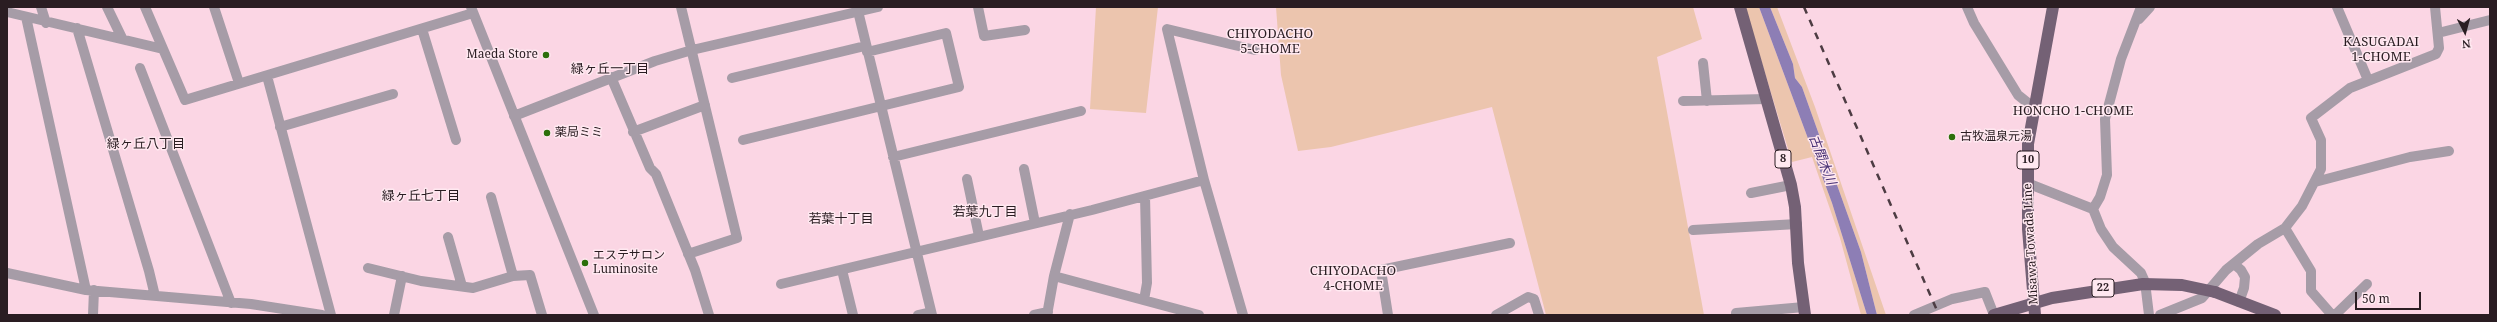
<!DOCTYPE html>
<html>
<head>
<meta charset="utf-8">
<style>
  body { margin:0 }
  #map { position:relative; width:2497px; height:322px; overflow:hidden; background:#fbd6e4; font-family:"Noto Serif",serif }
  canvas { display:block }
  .frame { position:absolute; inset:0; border:8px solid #2a1d22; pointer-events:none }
  .north { position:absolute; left:2445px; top:12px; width:40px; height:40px; -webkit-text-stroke:3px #ffe8f0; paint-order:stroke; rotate:174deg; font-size:11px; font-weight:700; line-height:16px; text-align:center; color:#2a1d22 }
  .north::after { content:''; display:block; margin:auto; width:14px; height:18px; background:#2a1d22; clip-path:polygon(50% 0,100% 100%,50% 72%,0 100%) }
  .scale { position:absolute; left:2355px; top:292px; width:66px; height:18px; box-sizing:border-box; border:2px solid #2a1d22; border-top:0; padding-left:5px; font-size:12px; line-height:14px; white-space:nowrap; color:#2a1d22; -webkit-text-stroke:3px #ffe8f0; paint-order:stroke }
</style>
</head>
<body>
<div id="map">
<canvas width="2497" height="322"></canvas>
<div class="frame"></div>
<div class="north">N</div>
<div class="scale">50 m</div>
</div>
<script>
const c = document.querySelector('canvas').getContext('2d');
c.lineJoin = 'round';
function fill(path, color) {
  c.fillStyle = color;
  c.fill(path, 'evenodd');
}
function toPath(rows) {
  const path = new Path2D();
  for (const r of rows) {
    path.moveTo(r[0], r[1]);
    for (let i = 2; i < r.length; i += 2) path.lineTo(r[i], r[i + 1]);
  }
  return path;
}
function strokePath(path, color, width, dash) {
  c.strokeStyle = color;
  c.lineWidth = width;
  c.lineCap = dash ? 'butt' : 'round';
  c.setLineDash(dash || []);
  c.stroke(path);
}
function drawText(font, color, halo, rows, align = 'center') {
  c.font = font + ' "Noto Serif","Noto Sans JP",serif';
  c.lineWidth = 3;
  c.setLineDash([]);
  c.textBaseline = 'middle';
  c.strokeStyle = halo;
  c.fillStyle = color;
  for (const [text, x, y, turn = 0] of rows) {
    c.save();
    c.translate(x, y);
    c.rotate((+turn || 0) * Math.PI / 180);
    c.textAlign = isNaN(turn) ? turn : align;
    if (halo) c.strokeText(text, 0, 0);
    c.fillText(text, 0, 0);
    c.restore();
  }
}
fill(toPath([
  [1096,7,1158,7,1146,113,1090,109],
  [1276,7,1693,7,1702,39,1657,57,1704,315,1546,315,1492,107,1331,147,1298,151,1281,75],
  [1745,7,1759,7,1832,203,1867,315,1861,315,1840,238,1812,157,1792,162],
  [1770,7,1777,7,1815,107,1886,315,1877,315,1861,252,1802,87,1795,78,1793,64]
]), '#ecc5ae');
fill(toPath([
  [1759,7,1770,7,1793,64,1795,78,1802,87,1861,252,1877,315,1867,315,1832,203]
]), '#8d7eb5');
strokePath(toPath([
  [41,7,46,23],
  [107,7,122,38],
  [145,7,185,100,473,13],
  [214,7,239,83],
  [471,7,594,315],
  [681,7,737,238,688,254],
  [857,7,932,315],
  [978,7,984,36,1025,30],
  [1967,7,1974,23,2018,95,2033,107],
  [2141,7,2121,59,2105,119,2107,175,2100,197,2093,209,2101,229,2113,247,2141,273,2145,282,2149,315],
  [2337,7,2368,80],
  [7,12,163,49],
  [26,17,86,290],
  [2139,19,2150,7],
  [77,28,149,271,155,296],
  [422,29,456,140],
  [2438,33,2490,20],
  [1703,63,1707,101],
  [140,68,231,303],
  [267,76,331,315],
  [611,77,650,168,656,174,695,270,709,315],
  [732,78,865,46],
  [1683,101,1766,99],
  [514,116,655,61,692,50,878,7],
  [280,127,393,94],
  [633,132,705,105],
  [743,140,959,87,946,33,867,52],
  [893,157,1081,111],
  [1024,169,1035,223],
  [967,179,979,236],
  [1204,180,1167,29,1255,50],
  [2315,182,2410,157,2449,151],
  [2027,183,2093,209],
  [1751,193,1791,185],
  [491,197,513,276],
  [2285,228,2311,271,2311,291,2332,315],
  [1693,230,1797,224],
  [448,237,462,286],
  [2234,264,2241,270,2245,277,2244,288,2239,302],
  [368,268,421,281,473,288,513,276,530,275,542,315],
  [842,270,853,315],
  [7,273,86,290,251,304,322,315],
  [1054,276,1199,315],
  [781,284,1092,210,1204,180,1243,315],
  [1144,300,1147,283,1145,196],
  [1736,313,1804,307],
  [93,315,94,290],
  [394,315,402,276],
  [918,315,931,312],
  [1034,315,1048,312],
  [1047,315,1054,276,1070,214],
  [1388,315,1381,270,1510,243],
  [1496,315,1528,297,1534,299,1539,315],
  [1914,315,1952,299,1985,292,1994,315],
  [2160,315,2202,298,2226,270,2258,244,2285,228,2302,206,2321,169,2321,140,2311,118,2350,88,2436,54,2439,48,2435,7],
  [2335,315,2367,284]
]), '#a69ca7', 10);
strokePath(toPath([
  [1740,7,1791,185,1795,207,1798,263,1805,315],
  [2215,292,2275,315],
  [2035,315,2028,229,2028,144,2053,7]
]), '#746175', 12);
strokePath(toPath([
  [1804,7,1939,315]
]), '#4d3c43', 2.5, [7, 7]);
strokePath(toPath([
  [1994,315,2052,298,2143,284,2182,285,2215,292]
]), '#746175', 12);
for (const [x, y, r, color] of [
  [546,55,4,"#2c6f0a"],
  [547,133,4,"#2c6f0a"],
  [1952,137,4,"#2c6f0a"],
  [585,263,4,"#2c6f0a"]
]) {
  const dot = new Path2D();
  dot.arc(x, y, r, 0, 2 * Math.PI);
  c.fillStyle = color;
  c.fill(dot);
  strokePath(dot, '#ffe8f0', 1.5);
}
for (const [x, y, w] of [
  [1783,159,16],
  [2028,160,22],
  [2103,288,22]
]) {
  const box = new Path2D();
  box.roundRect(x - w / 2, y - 9, w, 18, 3);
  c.fillStyle = '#ffe8f0';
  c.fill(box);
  strokePath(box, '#2a1d22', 1);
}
drawText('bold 11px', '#2a1d22', null, [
  ["8",1783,159],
  ["10",2028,160],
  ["22",2103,288]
]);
drawText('12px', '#2a1d22', '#ffe8f0', [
  ["Maeda Store",538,55,"right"],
  ["薬局ミミ",555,133],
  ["古牧温泉元湯",1960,137],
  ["エステサロン",593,256],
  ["Luminosite",593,270]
], 'left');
drawText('12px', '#2a1d22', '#ffe8f0', [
  ["Misawa-Towada Line",2031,244,-93]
]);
drawText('13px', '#2a1d22', '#ffe8f0', [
  ["CHIYODACHO",1270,34],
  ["5-CHOME",1270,49],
  ["KASUGADAI",2381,42],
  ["1-CHOME",2381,57],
  ["緑ヶ丘一丁目",610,69],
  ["HONCHO 1-CHOME",2073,111],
  ["緑ヶ丘八丁目",146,144],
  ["緑ヶ丘七丁目",421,196],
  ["若葉九丁目",985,212],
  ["若葉十丁目",841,219],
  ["CHIYODACHO",1353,271],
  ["4-CHOME",1353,286]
]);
drawText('italic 13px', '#483175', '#ffe8f0', [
  ["古間木川",1822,160,69]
]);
</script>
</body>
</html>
